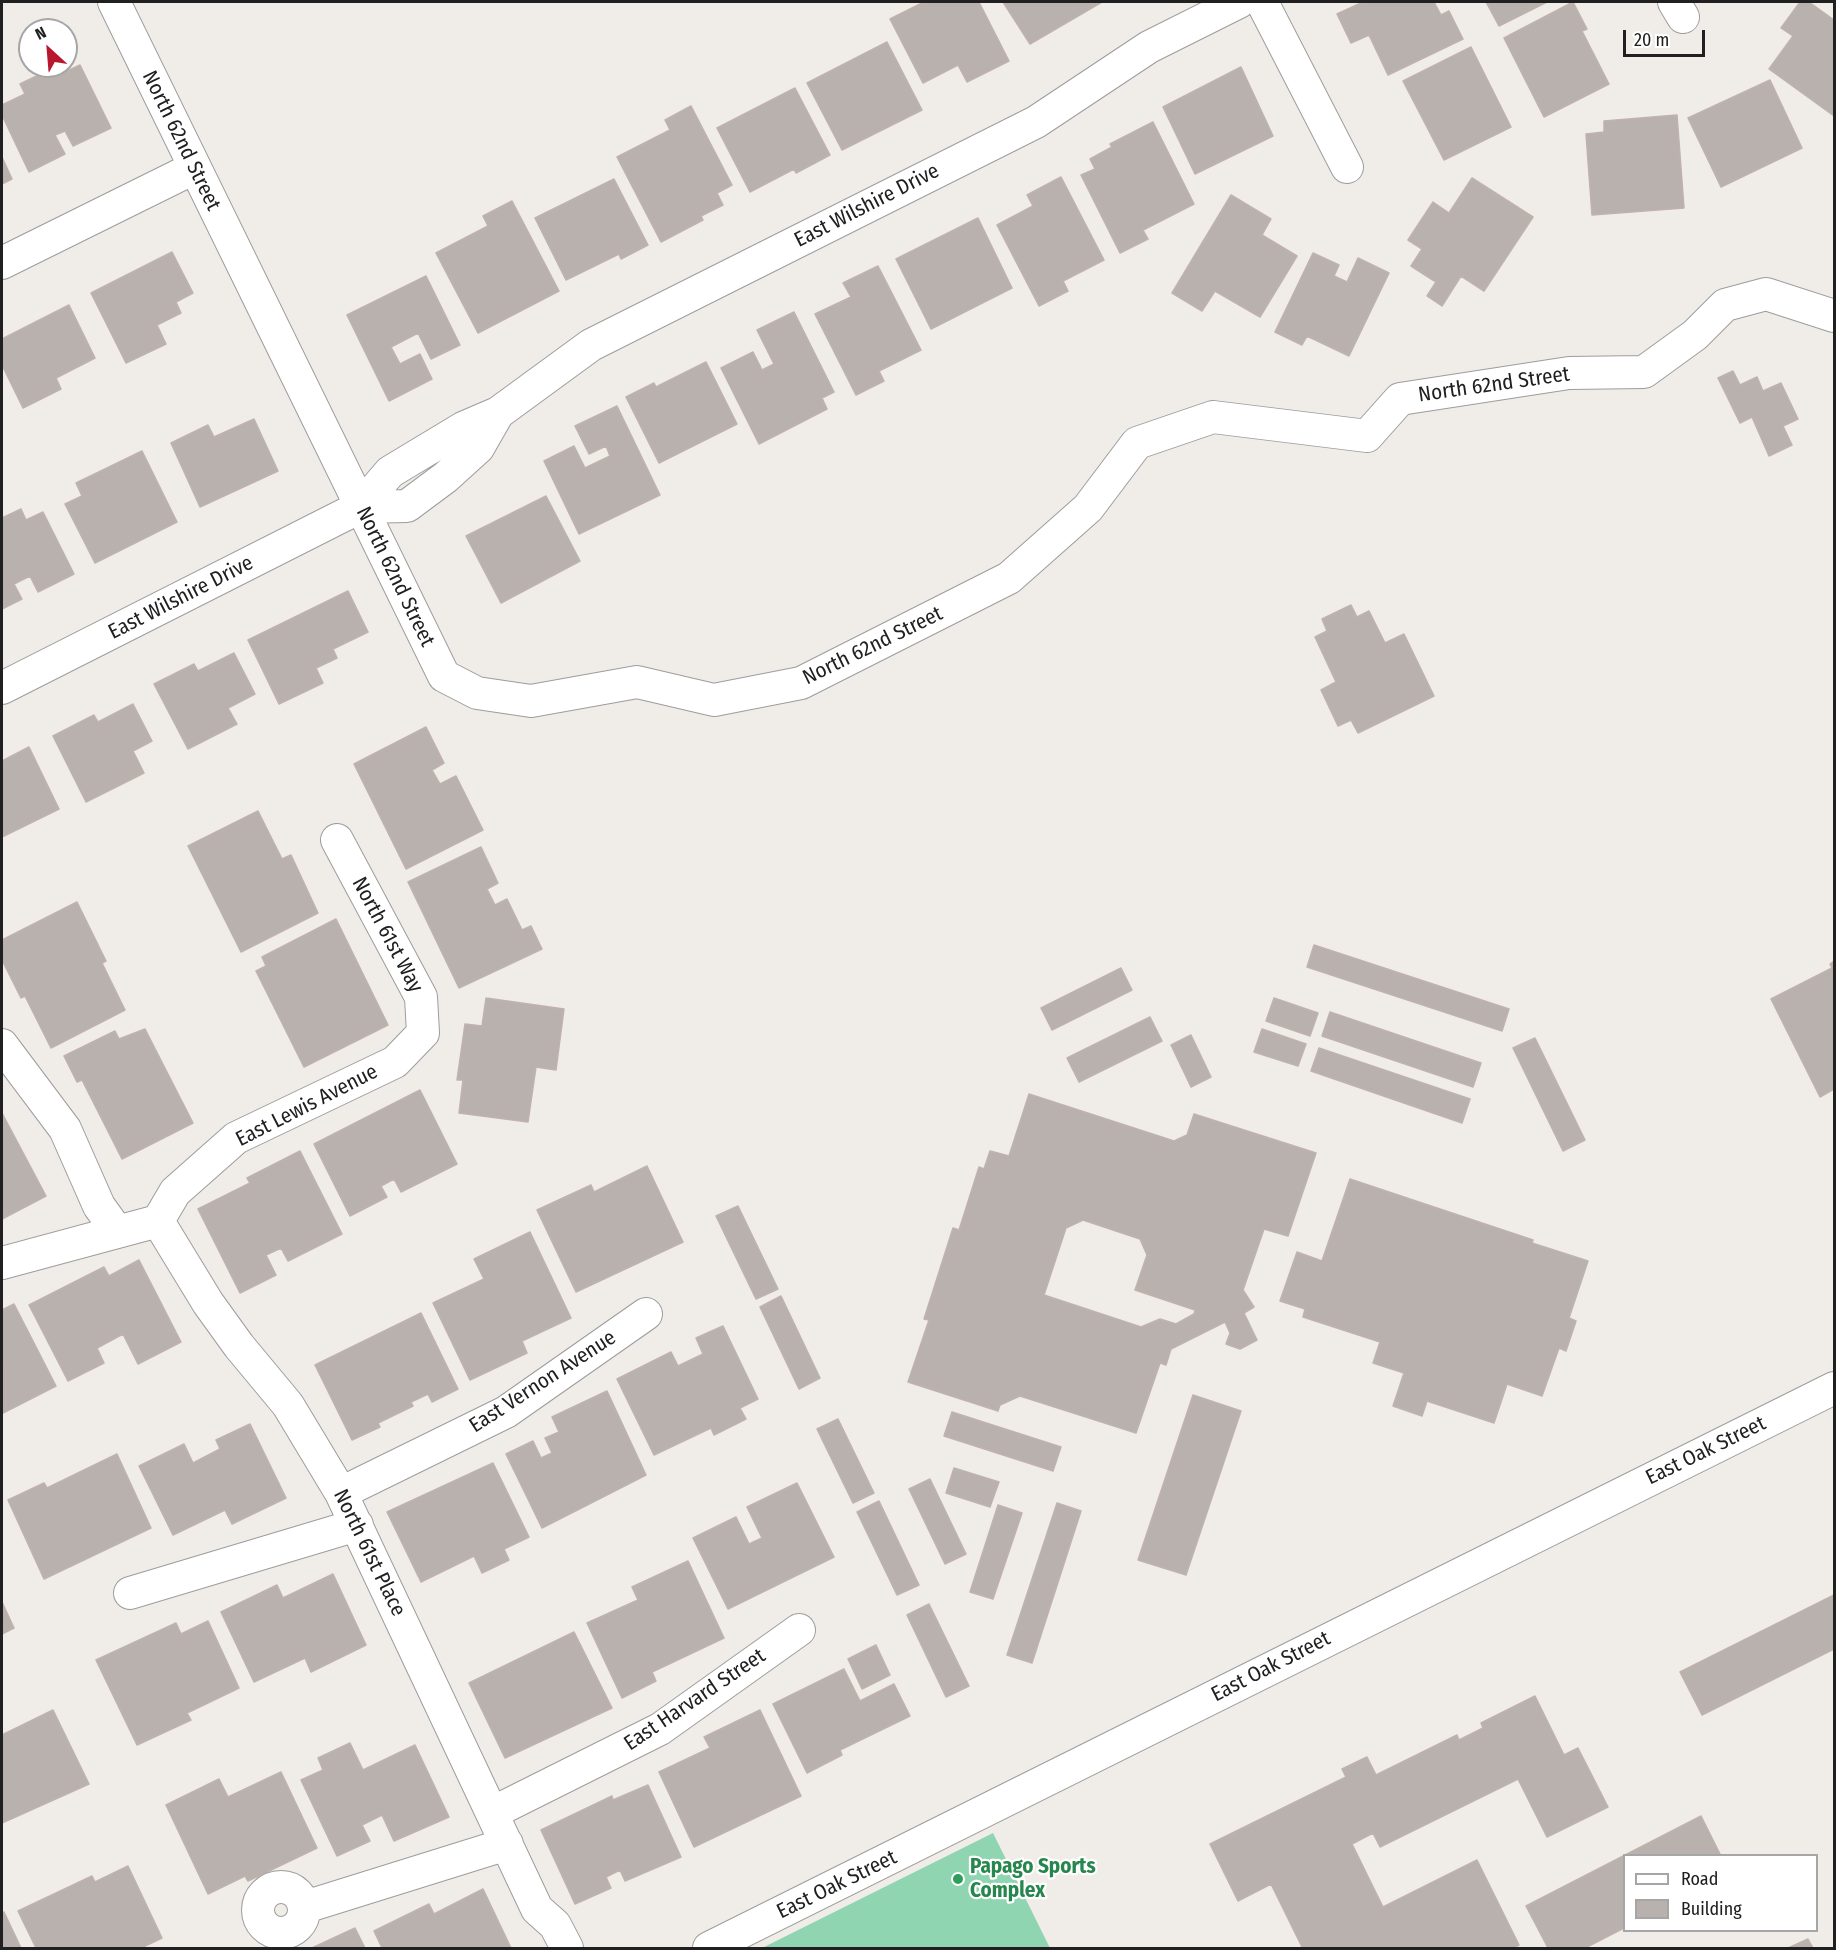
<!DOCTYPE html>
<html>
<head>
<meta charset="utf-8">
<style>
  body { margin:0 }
  #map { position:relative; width:1836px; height:1950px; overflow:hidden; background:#f0ece8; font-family:"Fira Sans Condensed",sans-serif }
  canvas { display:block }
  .frame { position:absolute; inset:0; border:3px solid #202020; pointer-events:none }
  .legend { position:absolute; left:1623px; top:1854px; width:195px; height:78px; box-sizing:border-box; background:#fff; border:2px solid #a6a6a6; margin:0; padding:8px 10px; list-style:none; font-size:18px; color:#202020 }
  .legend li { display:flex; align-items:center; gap:12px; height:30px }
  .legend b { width:30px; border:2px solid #a6a6a6 }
  .north { position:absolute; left:18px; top:18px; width:60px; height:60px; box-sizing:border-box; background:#fff; border:2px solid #a6a6a6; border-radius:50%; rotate:334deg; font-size:16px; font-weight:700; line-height:24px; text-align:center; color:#202020 }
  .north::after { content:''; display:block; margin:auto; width:21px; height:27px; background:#b9172d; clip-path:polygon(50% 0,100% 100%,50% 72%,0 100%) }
  .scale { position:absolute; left:1623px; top:30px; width:82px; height:27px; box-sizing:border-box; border:3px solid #202020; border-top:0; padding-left:8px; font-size:18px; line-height:21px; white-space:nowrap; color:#202020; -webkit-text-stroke:4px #fff; paint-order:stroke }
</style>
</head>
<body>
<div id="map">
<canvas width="1836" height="1950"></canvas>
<div class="frame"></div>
<ul class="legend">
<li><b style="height:8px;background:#fff"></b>Road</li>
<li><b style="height:16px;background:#b9b1ae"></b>Building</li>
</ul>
<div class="north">N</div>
<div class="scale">20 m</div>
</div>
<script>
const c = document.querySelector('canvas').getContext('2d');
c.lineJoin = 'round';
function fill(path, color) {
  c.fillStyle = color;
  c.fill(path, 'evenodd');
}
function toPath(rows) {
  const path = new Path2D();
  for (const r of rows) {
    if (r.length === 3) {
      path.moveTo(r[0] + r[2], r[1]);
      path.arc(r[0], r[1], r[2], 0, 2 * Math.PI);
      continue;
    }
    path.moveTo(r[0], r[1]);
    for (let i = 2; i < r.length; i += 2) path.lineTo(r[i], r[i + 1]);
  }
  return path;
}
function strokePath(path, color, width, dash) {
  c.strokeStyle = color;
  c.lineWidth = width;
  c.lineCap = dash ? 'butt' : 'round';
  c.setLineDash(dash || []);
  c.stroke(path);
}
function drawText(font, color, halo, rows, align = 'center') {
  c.font = font + ' "Fira Sans Condensed",sans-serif';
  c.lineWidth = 4.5;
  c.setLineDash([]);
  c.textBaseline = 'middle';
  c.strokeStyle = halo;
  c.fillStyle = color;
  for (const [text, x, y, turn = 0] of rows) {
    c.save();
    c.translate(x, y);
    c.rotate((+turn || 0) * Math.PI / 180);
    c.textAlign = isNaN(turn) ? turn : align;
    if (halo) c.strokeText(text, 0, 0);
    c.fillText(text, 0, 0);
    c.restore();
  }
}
fill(toPath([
  [993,1833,1050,1948,762,1948]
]), '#90d5b1');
const building = toPath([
  [924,2,979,2,1009,61,967,82,958,65,923,83,890,19,924,2],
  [1003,2,1102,2,1030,44,1003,2],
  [1363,2,1434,2,1441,15,1449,11,1463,39,1388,75,1369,35,1351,43,1337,14,1363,2],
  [1486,2,1547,2,1499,26,1486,2],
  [1573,2,1587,29,1582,31,1609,84,1544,117,1504,38,1573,2],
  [1800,2,1809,2,1834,20,1834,116,1769,69,1793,36,1781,28,1800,2],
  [887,42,922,110,842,150,807,83,887,42],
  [1471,47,1511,127,1444,160,1403,81,1471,47],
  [80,65,111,128,73,146,65,131,55,135,65,154,29,172,2,115,2,105,25,94,20,84,57,66,61,74,80,65],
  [1241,67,1273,136,1195,174,1163,107,1241,67],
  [1770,80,1802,148,1721,187,1688,118,1770,80],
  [795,88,830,155,796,173,794,169,750,192,717,128,795,88],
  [691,106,732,185,717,193,723,205,701,216,703,220,661,242,617,157,670,130,665,120,691,106],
  [1677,115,1684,208,1592,215,1586,134,1604,132,1604,121,1677,115],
  [1153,122,1194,204,1143,230,1148,239,1120,253,1081,175,1095,169,1090,159,1112,147,1110,144,1153,122],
  [2,157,12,179,2,184,2,157],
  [1061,177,1104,260,1063,281,1068,291,1039,306,997,225,1033,206,1027,195,1061,177],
  [1472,178,1533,217,1484,291,1461,276,1442,306,1427,296,1436,282,1411,266,1422,249,1408,240,1433,202,1449,213,1472,178],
  [614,179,648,245,621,259,619,254,566,280,535,218,614,179],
  [1231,195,1271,219,1262,235,1297,256,1260,317,1215,291,1202,311,1172,293,1231,195],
  [512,201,559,291,478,333,436,253,488,226,483,216,512,201],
  [978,218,1012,288,931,329,896,259,978,218],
  [172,252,193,293,176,302,181,313,157,325,166,344,126,363,91,293,172,252],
  [1313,253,1339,265,1334,276,1347,282,1358,258,1389,273,1349,356,1307,336,1302,345,1275,332,1313,253],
  [878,266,921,350,879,371,884,381,856,395,815,314,851,297,843,283,878,266],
  [426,276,460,345,431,359,418,333,391,347,400,364,420,354,432,379,389,401,347,315,426,276],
  [69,305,95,358,56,378,61,389,23,408,2,365,2,339,69,305],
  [794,312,834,392,822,398,827,409,759,444,721,368,753,352,762,370,774,364,757,330,794,312],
  [706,362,737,424,659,463,626,397,654,383,656,387,706,362],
  [1733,371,1740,385,1757,377,1763,391,1781,383,1798,419,1783,426,1792,445,1769,456,1752,417,1740,423,1718,378,1733,371],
  [617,406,660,495,579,534,544,461,574,446,585,468,610,456,606,446,589,454,575,426,617,406],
  [254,419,278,471,200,507,171,443,208,425,214,437,254,419],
  [142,451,177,522,95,563,65,504,82,496,76,483,142,451],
  [546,496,580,561,501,603,466,536,546,496],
  [21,509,26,520,43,512,74,574,38,592,30,576,14,584,22,599,2,609,2,518,21,509],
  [348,591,368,632,333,649,337,658,316,668,323,683,279,704,248,640,348,591],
  [1351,605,1357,617,1369,611,1385,643,1404,634,1434,696,1358,733,1351,720,1338,726,1321,690,1336,682,1315,637,1327,631,1322,619,1351,605],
  [234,653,255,694,228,708,237,724,188,749,154,684,194,664,198,671,234,653],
  [133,704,152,741,133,751,144,773,86,802,53,736,94,715,98,722,133,704],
  [426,727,444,763,432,770,440,784,456,776,483,830,406,869,354,764,426,727],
  [29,747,59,809,2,837,2,761,29,747],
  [258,811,282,859,291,855,318,913,241,952,188,846,258,811],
  [481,847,498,883,487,889,495,905,507,899,522,930,531,926,542,949,459,988,408,882,481,847],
  [77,902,106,961,102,963,125,1010,51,1048,25,996,21,998,2,960,2,940,77,902],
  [336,919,388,1025,304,1067,256,971,266,966,262,957,336,919],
  [1314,945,1509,1009,1502,1031,1307,967,1314,945],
  [1834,961,1834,1089,1820,1097,1771,999,1832,968,1830,964,1834,961],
  [1121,968,1132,990,1052,1030,1041,1008,1121,968],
  [486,998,564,1009,556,1070,536,1067,528,1122,459,1113,463,1080,457,1080,465,1024,482,1026,486,998],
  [1274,998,1318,1013,1310,1036,1266,1021,1274,998],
  [1330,1012,1481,1063,1473,1087,1322,1036,1330,1012],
  [1150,1017,1162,1041,1079,1082,1067,1058,1150,1017],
  [145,1029,193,1123,122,1159,82,1080,77,1082,64,1056,115,1031,119,1039,145,1029],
  [1262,1029,1306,1044,1298,1066,1254,1052,1262,1029],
  [1191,1035,1211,1077,1191,1087,1171,1045,1191,1035],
  [1535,1038,1585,1140,1563,1151,1513,1048,1535,1038],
  [1319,1048,1470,1099,1462,1123,1311,1071,1319,1048],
  [420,1090,457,1164,401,1192,394,1179,381,1186,387,1197,350,1216,314,1144,420,1090],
  [1029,1094,1174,1141,1187,1135,1194,1114,1316,1153,1288,1236,1264,1229,1243,1290,1254,1307,1244,1313,1257,1340,1240,1349,1226,1344,1230,1333,1225,1322,1171,1349,1166,1365,1160,1363,1136,1433,1020,1396,1000,1405,998,1411,908,1382,929,1320,924,1319,953,1228,959,1230,979,1167,984,1169,990,1151,1009,1156,1029,1094],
  [1083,1220,1140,1239,1147,1255,1135,1290,1195,1310,1194,1314,1176,1324,1160,1319,1141,1327,1044,1295,1066,1228,1083,1220],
  [2,1113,46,1196,2,1219,2,1113],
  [300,1151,342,1234,288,1261,281,1248,266,1255,276,1275,240,1293,198,1209,250,1183,247,1178,300,1151],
  [647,1166,683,1242,576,1292,537,1210,591,1185,594,1192,647,1166],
  [1350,1179,1533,1240,1532,1243,1588,1261,1569,1318,1576,1321,1566,1351,1559,1348,1542,1396,1507,1384,1494,1423,1427,1401,1422,1416,1393,1406,1404,1373,1373,1363,1380,1342,1303,1317,1305,1309,1280,1301,1297,1252,1322,1261,1350,1179],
  [738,1206,778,1289,756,1299,716,1216,738,1206],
  [530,1232,571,1318,522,1341,527,1353,470,1380,433,1303,484,1279,474,1259,530,1232],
  [139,1260,181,1342,138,1364,123,1334,97,1348,104,1363,68,1381,29,1305,104,1267,109,1276,139,1260],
  [781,1296,820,1378,799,1389,760,1307,781,1296],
  [14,1304,56,1386,3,1413,2,1310,14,1304],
  [421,1313,458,1389,432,1402,428,1394,411,1402,413,1406,378,1423,380,1427,352,1440,315,1365,421,1313],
  [723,1326,758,1399,740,1408,746,1419,714,1435,711,1428,654,1455,617,1379,671,1352,678,1366,703,1354,696,1338,723,1326],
  [607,1391,646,1475,542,1528,506,1454,533,1441,541,1458,552,1453,545,1438,559,1432,552,1417,607,1391],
  [1193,1395,1241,1411,1186,1575,1138,1560,1193,1395],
  [952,1412,1061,1447,1053,1471,944,1436,952,1412],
  [838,1419,874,1493,853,1503,817,1429,838,1419],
  [250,1424,286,1498,232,1524,225,1510,173,1535,139,1466,184,1444,193,1463,220,1449,216,1440,250,1424],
  [117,1454,151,1528,44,1579,8,1500,44,1483,47,1488,117,1454],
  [493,1463,529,1537,504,1549,509,1560,482,1573,474,1556,421,1582,387,1512,493,1463],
  [954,1468,999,1482,990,1507,946,1493,954,1468],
  [930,1479,966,1554,945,1564,909,1489,930,1479],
  [797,1483,834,1557,728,1609,693,1538,736,1517,749,1544,762,1538,747,1507,797,1483],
  [879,1501,919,1585,897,1595,857,1512,879,1501],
  [1057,1503,1081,1511,1032,1663,1007,1655,1057,1503],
  [998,1505,1022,1513,993,1599,970,1592,998,1505],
  [688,1561,724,1638,652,1672,656,1681,622,1698,587,1623,638,1600,632,1587,688,1561],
  [333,1574,366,1645,311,1672,305,1658,254,1682,221,1612,277,1585,283,1598,333,1574],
  [1834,1595,1834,1649,1702,1715,1680,1672,1834,1595],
  [2,1602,14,1628,2,1634,2,1602],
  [929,1604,969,1686,946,1697,907,1615,929,1604],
  [208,1621,239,1688,187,1713,191,1720,137,1745,96,1660,176,1623,181,1634,208,1621],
  [574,1632,612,1708,505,1758,469,1683,574,1632],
  [876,1645,890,1675,862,1689,848,1659,876,1645],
  [844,1669,860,1701,894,1684,910,1716,840,1750,842,1755,807,1773,773,1704,844,1669],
  [1535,1696,1564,1755,1578,1748,1608,1807,1547,1837,1518,1779,1380,1847,1373,1833,1352,1844,1383,1907,1477,1860,1519,1945,1513,1948,1299,1948,1302,1947,1271,1884,1238,1901,1210,1844,1346,1777,1342,1769,1367,1757,1376,1775,1457,1735,1459,1740,1483,1728,1481,1723,1535,1696],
  [53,1710,89,1784,2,1823,2,1735,53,1710],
  [760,1710,801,1796,694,1847,659,1772,710,1748,704,1737,760,1710],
  [350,1743,363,1770,415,1745,449,1817,394,1841,382,1815,362,1825,370,1841,337,1856,301,1780,323,1770,318,1758,350,1743],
  [281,1772,317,1848,248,1881,245,1876,208,1894,166,1805,219,1779,228,1797,281,1772],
  [648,1785,681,1857,625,1881,620,1870,606,1877,611,1888,575,1904,541,1830,612,1796,613,1800,648,1785],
  [1701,1816,1721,1856,1624,1856,1624,1928,1585,1948,1548,1948,1526,1906,1701,1816],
  [128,1866,162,1938,141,1948,36,1948,18,1911,92,1876,95,1882,128,1866],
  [483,1889,511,1948,382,1948,374,1931,429,1904,434,1914,483,1889],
  [4,1912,21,1948,2,1948,2,1913,4,1912],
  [355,1928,365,1948,312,1948,355,1928],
  [1808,1939,1813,1948,1788,1948,1808,1939]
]);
fill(building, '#b9b1ae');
strokePath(building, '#c0b2ac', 1.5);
const minor = toPath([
  [114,2,444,676,477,693,531,701,637,682,714,700,801,683,1009,578,1088,508,1137,443,1213,417,1367,436,1400,399,1569,373,1644,372,1695,335,1725,305,1766,294,1834,316],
  [1262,2,1347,167],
  [1674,2,1683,17],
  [2,263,194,168],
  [360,507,407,506,446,477,478,448,498,413],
  [2,688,360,507,390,472,463,428,498,413,591,345,1036,122,1149,47,1239,2],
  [2,1045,65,1129,99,1206,117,1231],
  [158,1221,208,1303,239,1346,288,1405,341,1493,537,1909,555,1925,567,1948],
  [2,1263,158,1221,175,1192,236,1138,395,1062,423,1033,421,997,337,840],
  [341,1493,506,1412,646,1314],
  [130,1593,357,1525],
  [492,1813,660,1729,799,1630],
  [281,1910,23],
  [305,1907,507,1844],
  [709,1948,1834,1388]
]);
strokePath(minor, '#9d9d9d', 34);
strokePath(minor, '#fff', 32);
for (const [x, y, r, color] of [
  [958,1879,6,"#2e9e5b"]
]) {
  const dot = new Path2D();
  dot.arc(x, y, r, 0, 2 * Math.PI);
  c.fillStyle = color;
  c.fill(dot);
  strokePath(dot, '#fff', 2);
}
drawText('21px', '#202020', '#fff', [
  ["North 62nd Street",181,141,64],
  ["East Wilshire Drive",867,206,-27],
  ["North 62nd Street",1494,385,-8],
  ["North 62nd Street",395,577,64],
  ["East Wilshire Drive",181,598,-27],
  ["North 62nd Street",873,646,-26],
  ["North 61st Way",387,935,62],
  ["East Lewis Avenue",307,1106,-27],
  ["East Vernon Avenue",543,1382,-33],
  ["East Oak Street",1706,1451,-26],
  ["North 61st Place",369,1553,64],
  ["East Oak Street",1271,1667,-27],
  ["East Harvard Street",695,1700,-34],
  ["East Oak Street",837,1885,-26]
]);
drawText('bold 21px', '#27864d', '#fff', [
  ["Papago Sports",970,1867],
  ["Complex",970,1891]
], 'left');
</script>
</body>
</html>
